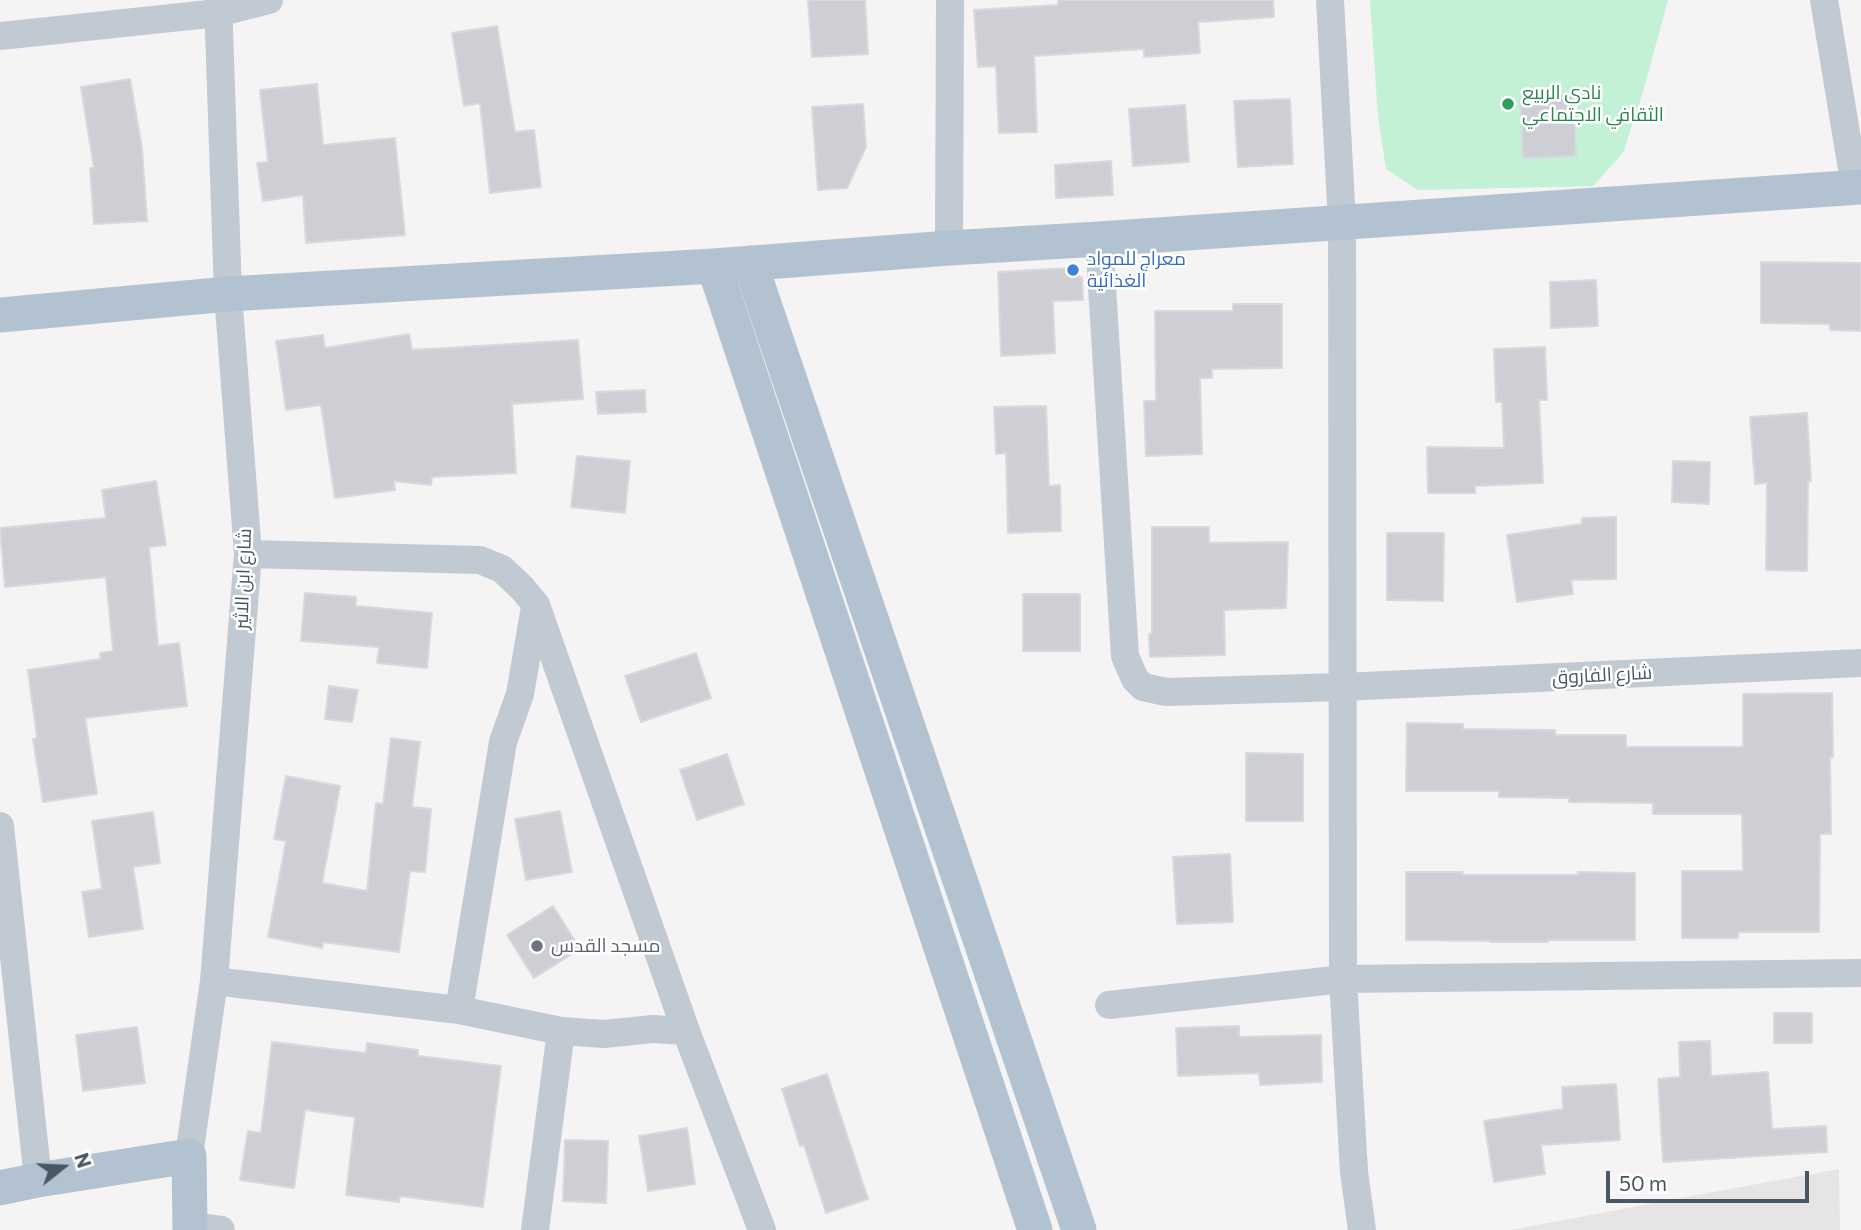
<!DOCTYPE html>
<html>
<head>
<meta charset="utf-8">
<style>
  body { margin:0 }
  #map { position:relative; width:1861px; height:1230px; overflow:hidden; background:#f5f3f3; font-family:Commissioner,sans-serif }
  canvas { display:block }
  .north { position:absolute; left:28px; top:1132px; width:70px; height:70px; -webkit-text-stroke:5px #fff; paint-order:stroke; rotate:72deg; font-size:19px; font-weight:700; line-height:28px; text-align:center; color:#4a5661 }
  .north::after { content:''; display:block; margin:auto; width:24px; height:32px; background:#4a5661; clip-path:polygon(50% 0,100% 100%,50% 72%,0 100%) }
  .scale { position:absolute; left:1606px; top:1171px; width:203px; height:32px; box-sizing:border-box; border:4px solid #4a5661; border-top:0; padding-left:9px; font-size:21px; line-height:24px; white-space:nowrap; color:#4a5661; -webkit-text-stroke:5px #fff; paint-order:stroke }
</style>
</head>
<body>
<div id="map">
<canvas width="1861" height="1230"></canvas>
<div class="north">N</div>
<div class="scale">50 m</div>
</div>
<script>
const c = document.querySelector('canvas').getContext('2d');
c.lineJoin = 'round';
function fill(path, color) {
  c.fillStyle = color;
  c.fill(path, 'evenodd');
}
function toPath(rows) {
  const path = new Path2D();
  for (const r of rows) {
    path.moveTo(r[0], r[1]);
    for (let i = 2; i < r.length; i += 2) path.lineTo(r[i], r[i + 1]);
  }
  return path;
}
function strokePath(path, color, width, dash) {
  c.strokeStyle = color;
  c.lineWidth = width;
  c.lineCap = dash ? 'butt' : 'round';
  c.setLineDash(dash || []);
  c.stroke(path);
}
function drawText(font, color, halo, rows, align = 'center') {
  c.font = font + ' Commissioner,Cairo,sans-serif';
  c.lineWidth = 5;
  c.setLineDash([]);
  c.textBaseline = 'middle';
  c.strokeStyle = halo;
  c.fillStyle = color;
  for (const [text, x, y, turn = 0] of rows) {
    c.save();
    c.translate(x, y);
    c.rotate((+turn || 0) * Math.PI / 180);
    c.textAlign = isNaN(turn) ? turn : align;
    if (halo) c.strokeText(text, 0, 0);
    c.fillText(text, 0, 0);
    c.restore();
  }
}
fill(toPath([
  [1839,1169,1840,1230,1511,1230,1659,1202]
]), '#e6e4e5');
fill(toPath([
  [1370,0,1668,0,1643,92,1623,153,1593,186,1418,190,1386,169,1378,116]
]), '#c3f1d5');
const building = toPath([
  [808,0,865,0,868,54,812,57,808,0],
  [1058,0,1273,0,1274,17,1198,22,1200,53,1144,57,1144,49,1034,56,1037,132,999,133,996,66,978,67,974,10,1058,5,1058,0],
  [497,26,515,132,534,130,541,187,490,193,480,103,464,106,452,33,497,26],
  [130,79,142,148,147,221,94,224,90,168,94,168,81,87,130,79],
  [317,84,323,145,395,138,405,235,306,243,303,195,263,201,257,163,268,162,260,90,317,84],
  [1574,95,1576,156,1523,158,1520,98,1574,95],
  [1290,99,1293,164,1238,167,1234,101,1290,99],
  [863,104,866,147,847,188,818,190,812,107,863,104],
  [1185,105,1189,162,1133,166,1129,109,1185,105],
  [1111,161,1113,195,1056,198,1055,165,1111,161],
  [1761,262,1861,263,1861,331,1830,330,1830,324,1761,323,1761,262],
  [1070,268,1082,278,1083,300,1053,301,1055,353,1001,356,998,272,1070,268],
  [1596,280,1598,326,1551,328,1550,282,1596,280],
  [1233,304,1282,304,1282,368,1212,369,1212,378,1200,378,1202,454,1146,456,1144,401,1156,401,1155,311,1233,311,1233,304],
  [409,334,412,350,578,340,583,399,512,404,516,473,432,477,431,485,394,481,395,490,335,498,321,405,286,410,276,341,323,335,325,348,409,334],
  [1545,347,1547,400,1539,400,1543,483,1475,486,1475,493,1428,493,1427,447,1504,448,1502,402,1496,402,1494,349,1545,347],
  [645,390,646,412,598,414,596,392,645,390],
  [1046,406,1049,486,1060,485,1061,531,1008,533,1006,453,996,454,994,407,1046,406],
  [1807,413,1811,481,1808,481,1807,571,1766,570,1767,483,1755,484,1750,417,1807,413],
  [577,456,630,461,625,513,571,507,577,456],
  [1673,461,1710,462,1709,504,1672,502,1673,461],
  [156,481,166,545,149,547,158,646,179,643,187,706,85,718,97,794,43,802,33,739,37,738,28,670,101,659,100,653,113,651,106,577,5,587,0,528,106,518,102,490,156,481],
  [1616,517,1616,579,1571,580,1573,594,1517,602,1507,535,1582,524,1582,518,1616,517],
  [1152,527,1209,527,1209,543,1288,542,1286,608,1224,610,1225,655,1150,657,1149,634,1152,634,1152,527],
  [1387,533,1444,533,1443,601,1387,600,1387,533],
  [305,593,356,597,356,606,432,613,427,668,377,663,379,647,301,641,305,593],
  [1023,594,1080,594,1080,651,1023,651,1023,594],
  [696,653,711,698,641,722,625,676,696,653],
  [329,686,358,690,352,722,325,719,329,686],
  [1832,693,1833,757,1830,757,1831,834,1820,834,1819,932,1738,932,1738,938,1682,938,1682,871,1743,871,1742,814,1653,814,1653,803,1569,802,1569,798,1499,797,1499,791,1406,791,1407,723,1463,724,1463,729,1555,730,1555,735,1626,735,1626,747,1743,747,1743,694,1832,693],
  [391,738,420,742,412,807,431,809,425,872,410,871,399,952,323,942,322,948,268,937,286,841,274,839,286,776,340,786,322,883,367,891,376,803,383,804,391,738],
  [1246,753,1303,754,1303,821,1246,821,1246,753],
  [727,754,744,804,697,820,680,770,727,754],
  [560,811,572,872,526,880,515,819,560,811],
  [153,812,160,863,133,867,143,929,89,937,82,892,102,889,92,821,153,812],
  [1230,854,1233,922,1177,924,1173,857,1230,854],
  [1406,872,1463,872,1463,875,1578,875,1578,872,1635,873,1635,940,1548,940,1548,942,1491,942,1491,941,1406,940,1406,872],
  [553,906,580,949,534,978,507,935,553,906],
  [1774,1013,1812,1013,1812,1043,1774,1043,1774,1013],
  [1239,1026,1239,1037,1321,1035,1322,1082,1260,1085,1259,1073,1178,1076,1176,1028,1239,1026],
  [137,1027,145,1083,83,1091,76,1035,137,1027],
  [1710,1041,1711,1076,1768,1072,1772,1129,1826,1126,1827,1152,1663,1162,1658,1079,1680,1077,1679,1042,1710,1041],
  [272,1042,366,1053,367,1043,418,1050,418,1056,501,1066,483,1207,400,1196,399,1202,346,1195,355,1117,305,1110,294,1188,240,1180,248,1131,261,1133,272,1042],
  [827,1074,868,1199,826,1213,804,1145,800,1146,782,1089,827,1074],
  [1616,1084,1620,1140,1541,1145,1545,1174,1494,1182,1484,1121,1563,1109,1562,1087,1616,1084],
  [687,1128,695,1184,648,1191,639,1136,687,1128],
  [565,1140,608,1141,606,1203,563,1201,565,1140]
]);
fill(building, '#cdcfd5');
strokePath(building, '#d7d9de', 2);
strokePath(toPath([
  [1330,0,1342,222,1343,979,1354,1172,1362,1230],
  [1824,0,1855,187],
  [0,36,218,13,269,0],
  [1099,239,1125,656,1135,679,1143,687,1166,692,1343,687,1861,663],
  [949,248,950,0],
  [248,554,480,560,502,569,523,589,536,605,686,1031,762,1230],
  [0,826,38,1180],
  [214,981,459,1010,561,1031,604,1034,653,1029,686,1031],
  [1109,1005,1343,979,1861,973],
  [459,1010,503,742,520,694,535,607],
  [189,1156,214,981,248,554,228,294,218,0],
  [190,1226,221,1230],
  [535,1230,561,1031]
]), '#c1cad2', 28);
strokePath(toPath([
  [750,263,1079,1230],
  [714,266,1035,1230],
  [0,315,228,294,714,266,949,248,1099,239,1861,187],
  [0,1188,38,1180,189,1156,190,1230]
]), '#b3c2d1', 35);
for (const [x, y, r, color] of [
  [1508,104,7,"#2e9e5b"],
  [1073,270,7,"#3f7fe0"],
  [537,946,7,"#6b7280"]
]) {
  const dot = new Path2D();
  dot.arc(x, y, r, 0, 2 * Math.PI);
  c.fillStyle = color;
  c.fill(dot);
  strokePath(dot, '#fff', 2.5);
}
drawText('19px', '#27864d', '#fff', [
  ["نادي الربيع",1522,93],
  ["الثقافي الاجتماعي",1522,115]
], 'left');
drawText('19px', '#366cbe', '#fff', [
  ["معراج للمواد",1087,259],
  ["الغذائية",1087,281]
], 'left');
drawText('19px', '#4a5661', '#fff', [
  ["شارع ابن الاثير",243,579,-88],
  ["شارع الفاروق",1602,675,-3]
]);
drawText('19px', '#5b616d', '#fff', [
  ["مسجد القدس",551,946]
], 'left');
</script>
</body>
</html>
